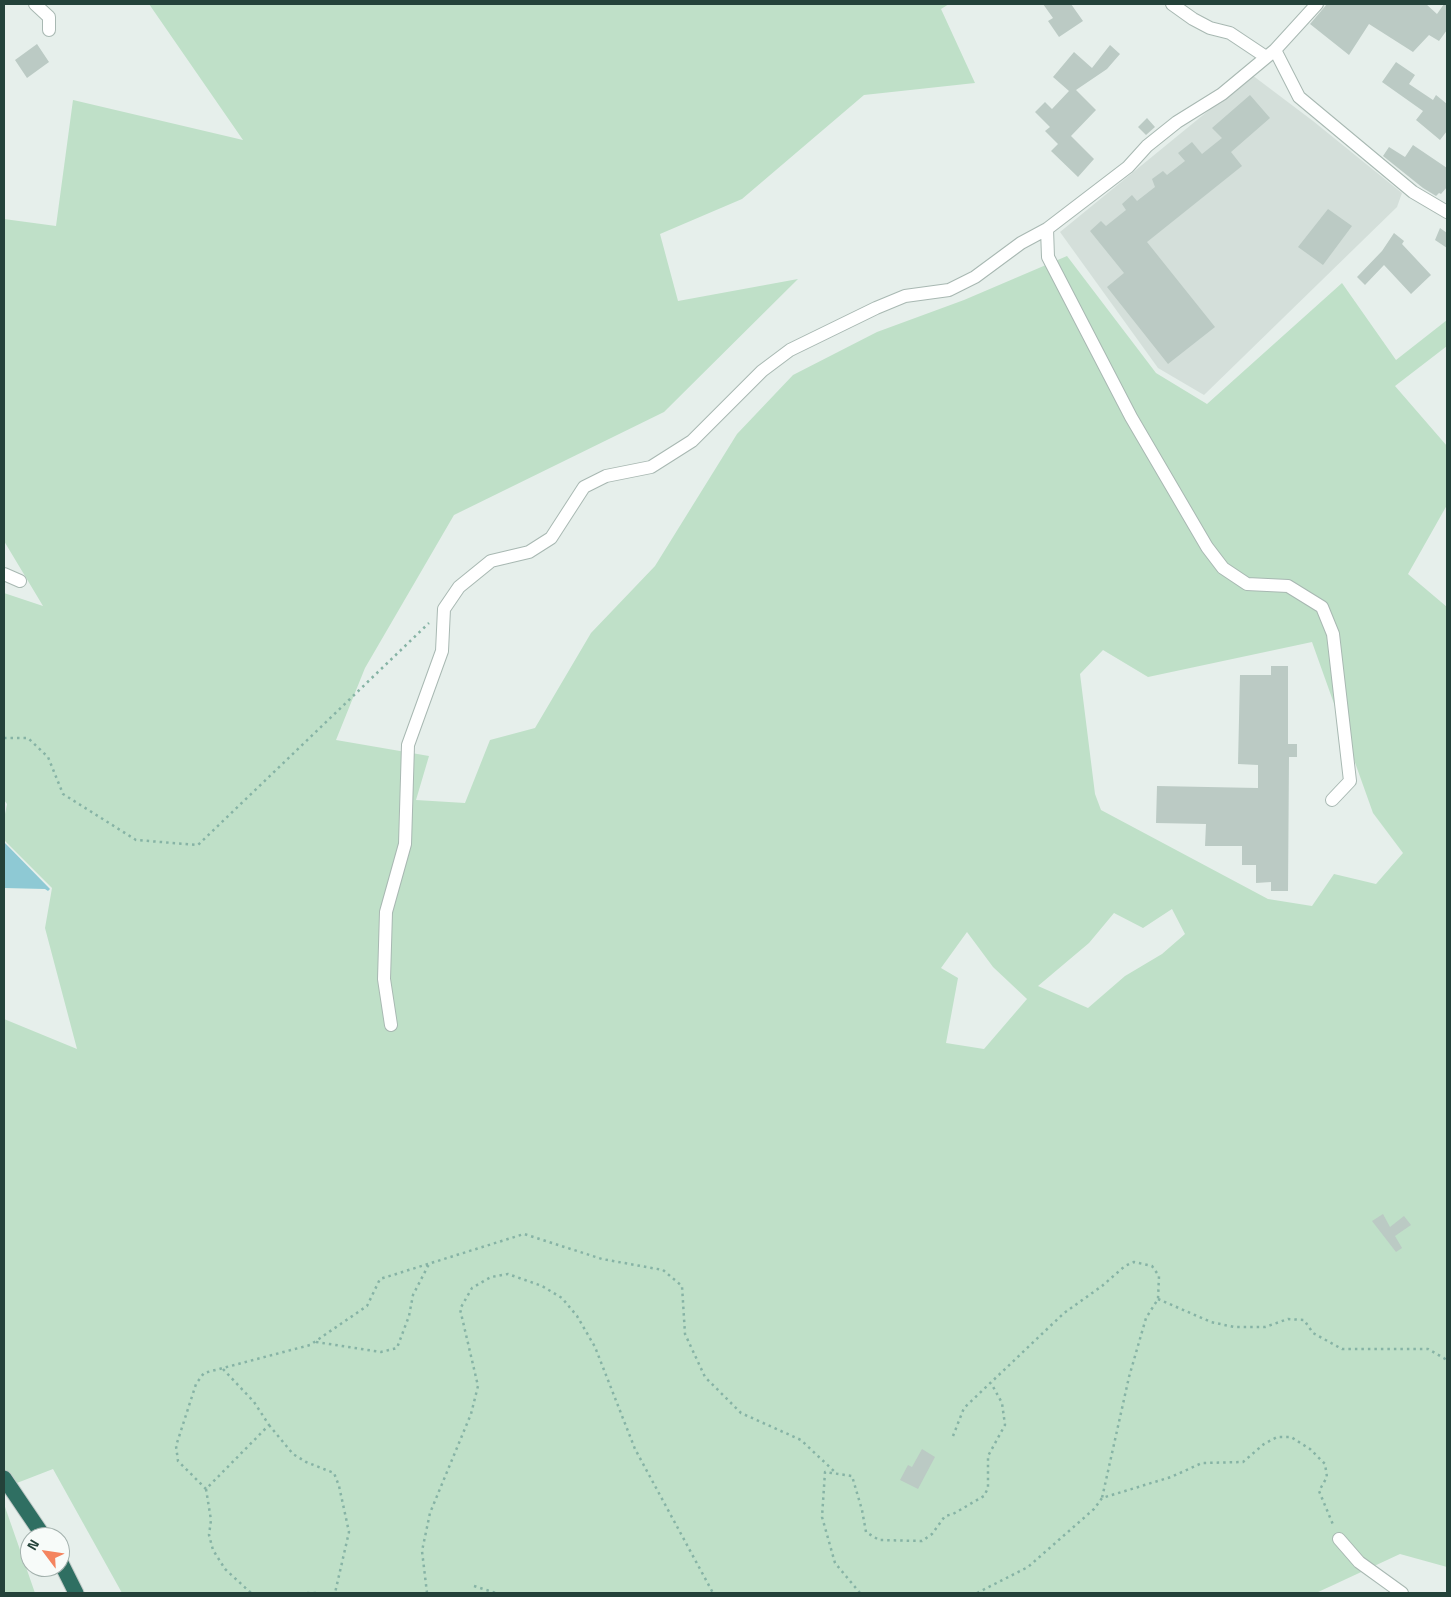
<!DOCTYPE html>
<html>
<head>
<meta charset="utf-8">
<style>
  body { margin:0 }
  #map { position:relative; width:1451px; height:1597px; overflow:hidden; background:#e6efeb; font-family:"Titillium Web",sans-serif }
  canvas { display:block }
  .frame { position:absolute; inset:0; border:5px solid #24423a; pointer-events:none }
  .north { position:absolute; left:20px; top:1527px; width:50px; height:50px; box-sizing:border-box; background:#f7fbf9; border:1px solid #a3b1ad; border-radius:50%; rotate:301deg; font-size:14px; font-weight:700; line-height:20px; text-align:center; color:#24423a }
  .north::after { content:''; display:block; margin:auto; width:18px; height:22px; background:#f4845f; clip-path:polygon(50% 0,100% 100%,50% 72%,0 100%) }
</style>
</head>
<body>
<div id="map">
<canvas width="1451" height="1597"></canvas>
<div class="frame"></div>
<div class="north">N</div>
</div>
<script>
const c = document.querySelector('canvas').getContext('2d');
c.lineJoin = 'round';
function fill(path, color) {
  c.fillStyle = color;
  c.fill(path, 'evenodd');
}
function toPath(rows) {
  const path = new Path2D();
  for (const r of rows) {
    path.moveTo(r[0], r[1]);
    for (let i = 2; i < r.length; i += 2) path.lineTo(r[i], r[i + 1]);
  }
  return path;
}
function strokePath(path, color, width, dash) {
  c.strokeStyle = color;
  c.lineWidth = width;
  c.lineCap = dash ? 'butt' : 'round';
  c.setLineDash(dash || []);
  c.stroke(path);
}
fill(toPath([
  [1252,75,1313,121,1402,193,1397,207,1204,395,1158,368,1060,232]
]), '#d4dfda');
fill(toPath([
  [149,4,949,4,941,9,975,83,864,95,742,199,660,234,678,301,798,279,664,412,454,515,365,668,336,740,429,756,416,800,465,803,490,740,535,728,591,633,655,566,737,434,793,375,877,332,964,300,1067,256,1156,373,1207,404,1342,283,1396,360,1447,320,1447,346,1395,386,1447,446,1447,505,1408,574,1447,607,1447,1567,1400,1554,1316,1593,122,1593,53,1469,4,1488,4,1019,77,1049,45,928,52,888,4,840,4,819,7,804,4,800,4,593,43,606,4,541,4,219,56,226,73,100,243,140],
  [1312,642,1373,813,1403,853,1376,884,1334,874,1312,906,1268,899,1101,810,1095,794,1080,674,1103,650,1148,677],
  [1172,909,1185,934,1162,954,1125,976,1088,1008,1038,986,1089,943,1114,913,1143,928],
  [967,932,993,967,1027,999,984,1049,946,1043,958,978,941,968],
  [4,1504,35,1593,4,1593]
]), '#bfe0c8');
fill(toPath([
  [4,842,50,889,48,891,45,889,4,888]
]), '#8ec9d4');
fill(toPath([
  [1043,4,1071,4,1083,21,1059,37,1048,21,1053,18],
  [1327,4,1426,4,1437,14,1444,4,1447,4,1447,30,1439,41,1429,35,1413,52,1369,24,1349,55,1310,24],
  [37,44,49,62,27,78,15,60],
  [1110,45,1120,54,1107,69,1076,90,1096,110,1071,136,1094,159,1078,177,1051,151,1058,144,1045,131,1050,127,1035,112,1045,102,1052,109,1069,91,1053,77,1074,52,1092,68],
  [1396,62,1415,75,1409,84,1433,100,1436,95,1447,104,1447,131,1440,140,1416,120,1423,111,1382,82],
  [1250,95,1270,118,1231,152,1242,166,1147,242,1215,327,1168,364,1107,287,1124,273,1090,231,1101,221,1106,226,1126,210,1122,204,1132,195,1137,201,1155,187,1152,179,1163,171,1167,175,1185,161,1178,153,1192,142,1202,154,1222,138,1212,128],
  [1147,118,1155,127,1146,135,1138,127],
  [1413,145,1447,168,1447,187,1441,194,1439,193,1436,196,1423,188,1383,156,1389,147,1405,157],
  [1328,209,1352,226,1323,265,1298,247],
  [1440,228,1447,233,1447,248,1435,240],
  [1394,233,1404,241,1402,244,1431,275,1411,294,1384,265,1365,285,1357,277,1382,251],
  [1271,666,1288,666,1288,744,1297,744,1297,757,1289,757,1288,891,1271,891,1271,882,1256,883,1256,865,1242,865,1242,846,1205,846,1206,824,1156,823,1157,786,1258,788,1258,765,1238,764,1240,675,1271,675],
  [1383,1214,1390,1227,1404,1216,1411,1225,1395,1236,1402,1248,1396,1252,1372,1221],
  [922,1449,935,1457,918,1489,900,1480,908,1465,912,1467]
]), '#bbcac4');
const street = toPath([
  [35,4,49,17,49,30],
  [1172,4,1193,19,1210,28,1230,33,1266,57],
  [1275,50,1299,97,1413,192,1447,212],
  [1047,229,1048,257,1131,417,1207,547,1223,568,1247,584,1288,586,1322,607,1333,634,1350,781,1332,800],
  [4,574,20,581],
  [391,1025,384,979,386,912,405,844,408,745,442,651,444,609,459,587,491,561,529,552,551,538,584,487,606,476,651,467,692,441,762,371,790,350,876,308,905,296,949,290,975,277,1021,243,1047,229,1128,167,1147,146,1177,122,1222,94,1275,50,1317,4],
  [1339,1539,1359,1562,1402,1593]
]);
const highway = toPath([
  [4,1478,44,1537],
  [60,1561,76,1593]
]);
strokePath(street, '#a8b8b2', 14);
strokePath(highway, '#c2cac8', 17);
strokePath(toPath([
  [4,738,28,738,48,757,63,794,136,840,198,845,429,623],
  [1158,1299,1211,1322,1234,1327,1265,1327,1288,1319,1304,1320,1313,1333,1342,1349,1428,1349,1447,1360],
  [316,1342,381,1352,397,1348,409,1316,413,1295,429,1264],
  [223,1369,254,1402,269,1425,206,1489,178,1461,176,1446,196,1384,204,1373,310,1345,367,1306,380,1279,524,1234,602,1259,663,1270,682,1286,685,1334,705,1377,741,1413,801,1440,837,1474],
  [269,1425,293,1454,306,1462,334,1473,339,1486,349,1532,335,1593],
  [953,1436,964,1408,1064,1313,1102,1286,1125,1266,1134,1262,1152,1266,1159,1276,1158,1299,1146,1318,1129,1377,1102,1498],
  [206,1489,211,1520,209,1535,213,1550,225,1569,251,1593],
  [474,1586,496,1593],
  [307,1593,320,1593],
  [427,1593,422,1551,430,1513,471,1414,478,1386,460,1309,472,1288,491,1277,508,1274,542,1286,562,1298,577,1316,595,1347,635,1449,713,1593],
  [860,1593,835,1563,822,1517,825,1472,852,1476,862,1510,866,1532,879,1540,922,1541,932,1534,945,1516,953,1514,984,1496,988,1488,988,1456,1005,1425,1002,1403,991,1383],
  [977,1593,1028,1567,1094,1509,1102,1498,1171,1477,1202,1463,1243,1462,1264,1444,1277,1437,1291,1437,1310,1449,1325,1464,1327,1477,1319,1491,1334,1527]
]), '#86b3a5', 2.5, [2.5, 4]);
strokePath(street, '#fff', 12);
strokePath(highway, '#2f6f62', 15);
</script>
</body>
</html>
